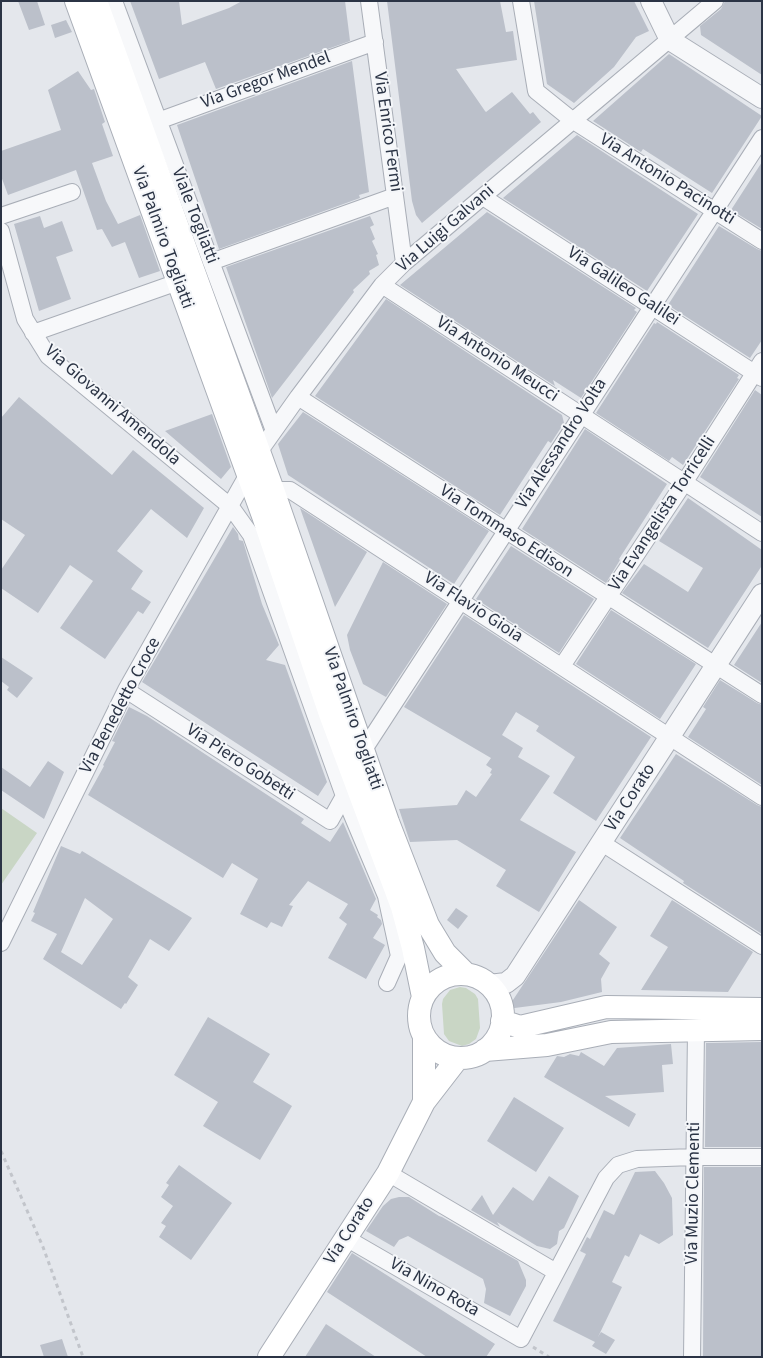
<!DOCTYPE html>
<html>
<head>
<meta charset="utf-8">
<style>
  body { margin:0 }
  #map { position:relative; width:763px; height:1358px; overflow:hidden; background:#e4e7ec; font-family:"Source Sans 3",sans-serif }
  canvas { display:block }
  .frame { position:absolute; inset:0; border:2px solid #2b3445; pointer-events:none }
</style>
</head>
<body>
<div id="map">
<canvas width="763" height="1358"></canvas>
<div class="frame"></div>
</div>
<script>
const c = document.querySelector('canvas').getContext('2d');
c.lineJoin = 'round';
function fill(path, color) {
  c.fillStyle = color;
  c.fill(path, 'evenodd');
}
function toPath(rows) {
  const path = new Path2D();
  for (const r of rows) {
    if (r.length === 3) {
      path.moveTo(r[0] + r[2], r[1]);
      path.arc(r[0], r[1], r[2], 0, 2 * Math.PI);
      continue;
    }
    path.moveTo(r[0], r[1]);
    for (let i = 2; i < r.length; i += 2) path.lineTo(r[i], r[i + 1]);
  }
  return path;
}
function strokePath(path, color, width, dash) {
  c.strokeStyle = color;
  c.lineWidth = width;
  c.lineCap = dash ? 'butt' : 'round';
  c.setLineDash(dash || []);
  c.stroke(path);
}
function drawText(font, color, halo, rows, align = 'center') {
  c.font = font + ' "Source Sans 3",sans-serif';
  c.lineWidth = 4;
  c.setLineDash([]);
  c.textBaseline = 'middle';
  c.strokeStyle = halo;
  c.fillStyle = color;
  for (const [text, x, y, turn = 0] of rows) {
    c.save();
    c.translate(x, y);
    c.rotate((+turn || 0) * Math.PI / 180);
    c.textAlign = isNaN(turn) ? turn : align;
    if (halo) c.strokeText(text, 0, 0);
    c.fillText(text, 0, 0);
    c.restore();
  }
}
fill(toPath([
  [1,808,37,833,1,885],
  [460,987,466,988,475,994,478,999,480,1028,476,1039,469,1044,462,1046,449,1041,444,1034,442,1004,443,999,450,990]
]), '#c9d6c5');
fill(toPath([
  [18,1,37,1,45,25,29,30],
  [130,1,179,1,182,25,229,8,242,1,345,1,350,41,216,89,205,62,159,79],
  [387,1,500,1,506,32,513,31,517,60,456,69,485,111,486,112,512,92,530,114,533,112,541,122,422,223,416,215,412,201],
  [534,1,634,1,649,31,636,37,614,67,574,103,547,84],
  [725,1,762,1,762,75,701,35,700,26,721,9],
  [66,20,72,32,55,38,51,25],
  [669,54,762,116,712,193,643,149,641,152,593,121],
  [352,61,369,192,359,195,360,198,219,249,177,125],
  [78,71,91,90,94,89,105,122,102,124,113,156,92,163,106,201,118,224,140,215,160,271,139,278,125,242,112,247,102,229,97,230,76,170,8,195,1,176,1,151,61,130,48,90],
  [577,135,698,214,647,291,503,198],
  [762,162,762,229,731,210],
  [487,212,636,308,634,310,637,312,581,398,553,380,555,386,400,285],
  [40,216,44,228,62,221,73,251,56,257,71,299,39,311,14,224],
  [370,216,374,225,370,227,375,239,372,241,378,254,376,255,379,265,369,271,370,274,353,290,354,292,272,398,226,267],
  [719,226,757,249,762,251,762,340,750,358,668,305],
  [386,299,562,415,564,423,551,443,548,441,500,515,315,396],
  [657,322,739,375,737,378,739,379,683,465,672,457,669,461,596,413,654,323,656,324],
  [755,390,762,395,762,517,700,477],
  [19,397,112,475,133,450,204,508,187,538,151,509,117,551,143,571,131,589,151,602,143,614,138,611,105,659,60,628,93,581,70,565,38,613,1,588,1,570,25,535,1,519,1,418],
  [303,412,489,531,454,584,288,475,278,444],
  [212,414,231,467,221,479,165,431],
  [585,429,667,484,619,559,620,560,606,583,522,529],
  [688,498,762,550,761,567,708,648,622,593,644,564,688,592,703,568,659,541],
  [300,508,367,552,335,607],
  [233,527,238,534,239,540,243,541,262,604,279,645,266,660,285,665,327,782,318,796,142,682],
  [511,546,594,599,559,653,476,599],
  [383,562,447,604,386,697,363,684,350,650,347,635],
  [611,610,696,664,660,719,576,664],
  [464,615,651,737,596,821,553,793,575,757,536,731,539,726,516,712,502,735,523,748,518,757,550,776,520,820,576,852,539,912,496,886,506,870,457,840,410,842,399,809,457,805,466,790,476,797,492,774,490,773,492,769,486,765,491,758,404,707],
  [762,622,762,683,734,665],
  [1,657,33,678,17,698,7,690,9,687,1,681],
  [720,680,757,703,762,705,762,785,688,737,706,709,703,707],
  [129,707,147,716,304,819,301,823,330,842,343,822,376,899,370,910,378,915,377,917,381,920,382,924,373,938,385,945,366,979,328,958,347,924,339,918,348,904,308,881,289,905,293,906,282,927,271,922,267,928,240,914,258,879,232,863,223,878,88,795,104,766,103,765,115,742,112,741],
  [676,754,757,805,762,807,762,934,683,883,684,881,620,838],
  [48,761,64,772,44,819,1,790,1,767,30,787],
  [61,846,80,854,82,851,192,918,169,951,150,939,128,977,138,985,126,1004,125,1003,121,1009,43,959,57,934,31,921,35,913,33,912],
  [85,898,113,919,82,965,61,952],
  [579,900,617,927,599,954,610,963,601,979,602,992,561,1002,507,1009],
  [672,900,753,952,728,992,641,990,668,947,650,936],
  [456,908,468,916,458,929,447,920],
  [208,1017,270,1054,253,1082,292,1106,260,1160,203,1126,218,1102,174,1075],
  [762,1042,762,1147,705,1147,706,1043],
  [671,1044,673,1064,662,1065,664,1092,605,1096,636,1114,629,1127,544,1077,557,1056,564,1057,570,1054,579,1056,581,1052,604,1066,617,1048],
  [514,1097,564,1128,536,1172,487,1141],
  [179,1165,232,1203,191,1260,159,1237,166,1226,161,1223,173,1206,161,1197,169,1185,166,1183],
  [704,1167,762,1167,762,1357,703,1357],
  [655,1171,664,1183,672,1198,673,1235,659,1244,640,1234,629,1257,625,1255,612,1282,622,1287,598,1337,601,1332,615,1340,606,1354,592,1346,595,1342,553,1321,586,1254,580,1251,587,1237,590,1239,604,1210,614,1215,635,1172],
  [549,1176,579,1196,564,1228,559,1231,557,1244,550,1249,537,1246,497,1222,500,1227,471,1210,482,1195,493,1215,513,1187,533,1201],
  [399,1197,409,1197,439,1216,442,1217,518,1261,526,1280,526,1286,510,1316,484,1303,486,1289,483,1279,408,1236,399,1240,394,1247,366,1231,383,1206,391,1199],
  [352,1253,495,1344,486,1357,427,1357,327,1292],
  [326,1324,376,1357,305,1357],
  [62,1339,68,1357,44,1357,40,1345]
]), '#bbc0ca');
const minor = toPath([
  [114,1,274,431],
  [369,1,404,263],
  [521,1,536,91,572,120,762,241],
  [158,121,375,42],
  [483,197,762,378],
  [1,216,72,192],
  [1,231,25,319,48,356,231,507,251,535,344,796,386,896,399,956,387,983],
  [211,262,395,196],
  [382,285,762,533],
  [33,333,178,282],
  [298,397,762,695],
  [259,452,298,397,382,285,404,263,715,1],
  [273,490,290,490,762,797],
  [562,666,684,483,762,361],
  [126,690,330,821,344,796],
  [363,751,762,138],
  [602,843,762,946],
  [1,943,126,690,248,474],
  [388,1173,556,1272],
  [346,1238,521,1339,606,1178,618,1165,637,1159,694,1157,762,1157],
  [692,1357,696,1030]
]);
const tertiary = toPath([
  [651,1,670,40,762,98],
  [489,985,506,983,515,976,762,594]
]);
const secondary = toPath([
  [76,1,263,516,330,714,402,907,413,948,423,997],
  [96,1,273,490,388,822,428,925,445,953,466,974],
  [461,1016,42],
  [502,1021,520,1027,606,1007,762,1009],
  [485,1050,547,1045,611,1032,762,1029],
  [424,1102,424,1037],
  [269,1357,388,1173,424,1102,458,1058]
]);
strokePath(minor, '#a9aeb7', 18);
strokePath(tertiary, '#a9aeb7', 22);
strokePath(secondary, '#a9aeb7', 24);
strokePath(toPath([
  [1,1151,43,1247,83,1357],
  [533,1347,549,1357]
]), '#c2c5cb', 3, [4, 4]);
strokePath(minor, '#f7f8fa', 16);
strokePath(tertiary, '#f7f8fa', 20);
strokePath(secondary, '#fff', 22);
drawText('18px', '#2b3445', '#f4f6f9', [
  ["Via Gregor Mendel",266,81,-20],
  ["Via Enrico Fermi",387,132,82],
  ["Via Antonio Pacinotti",667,180,32],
  ["Viale Togliatti",194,216,69],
  ["Via Luigi Galvani",446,229,-41],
  ["Via Palmiro Togliatti",162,238,70],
  ["Via Galileo Galilei",623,287,33],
  ["Via Antonio Meucci",497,360,33],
  ["Via Giovanni Amendola",112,406,41],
  ["Via Alessandro Volta",562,444,-57],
  ["Via Evangelista Torricelli",663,514,-57],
  ["Via Tommaso Edison",506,532,33],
  ["Via Flavio Gioia",473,608,33],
  ["Via Benedetto Croce",121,706,-62],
  ["Via Palmiro Togliatti",352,719,71],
  ["Via Piero Gobetti",240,763,33],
  ["Via Corato",631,798,-57],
  ["Via Muzio Clementi",694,1193,-89],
  ["Via Corato",350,1231,-57],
  ["Via Nino Rota",434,1288,30]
]);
</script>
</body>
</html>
